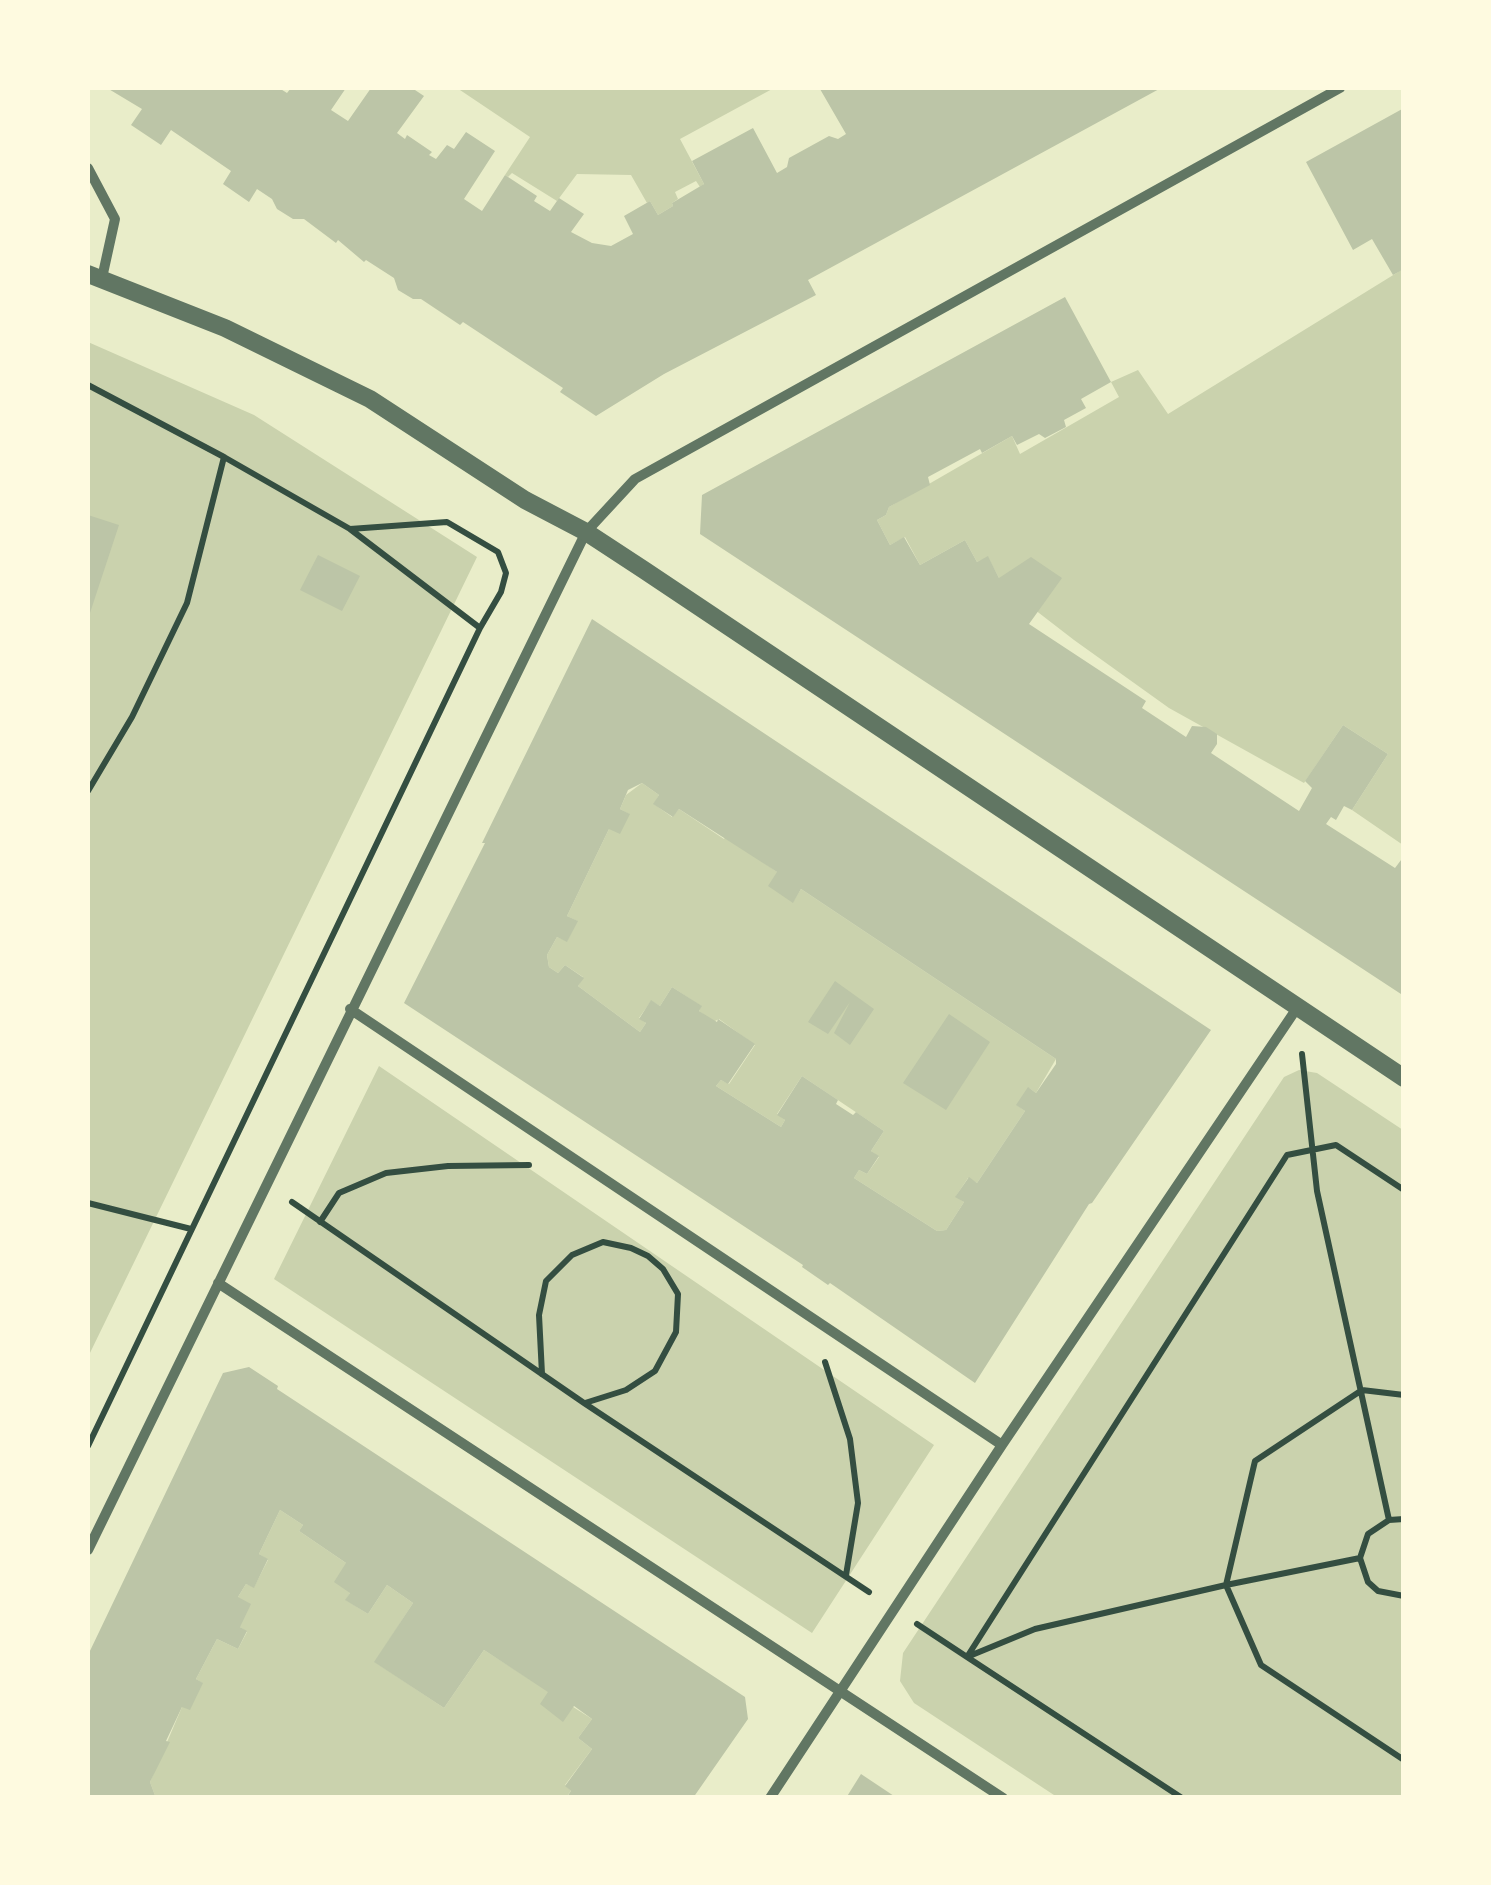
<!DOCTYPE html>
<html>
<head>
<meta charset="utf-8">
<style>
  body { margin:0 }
  #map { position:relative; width:1491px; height:1885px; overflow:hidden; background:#e9edc9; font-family:Merriweather,serif }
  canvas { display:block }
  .frame { position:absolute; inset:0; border:90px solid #fefae0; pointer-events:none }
</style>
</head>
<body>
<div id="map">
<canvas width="1491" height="1885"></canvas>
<div class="frame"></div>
</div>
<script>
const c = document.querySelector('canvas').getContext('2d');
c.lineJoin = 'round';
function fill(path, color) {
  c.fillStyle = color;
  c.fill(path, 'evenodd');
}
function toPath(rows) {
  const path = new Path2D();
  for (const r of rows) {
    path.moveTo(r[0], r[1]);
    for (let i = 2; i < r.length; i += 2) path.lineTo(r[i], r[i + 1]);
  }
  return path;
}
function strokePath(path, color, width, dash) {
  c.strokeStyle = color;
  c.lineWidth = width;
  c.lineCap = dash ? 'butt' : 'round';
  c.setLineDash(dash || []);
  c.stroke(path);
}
fill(toPath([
  [457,88,774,88,680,139,704,184,700,187,696,181,675,192,678,199,672,203,673,206,658,215,650,201,647,203,631,175,577,174,557,201,512,173,508,177,505,175,530,137],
  [1403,269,1403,845,1352,810,1388,754,1343,725,1304,783,1169,708,1074,640,1017,596,999,578,988,557,977,562,965,540,920,565,905,537,890,545,877,520,886,515,889,507,1012,436,1020,454,1119,397,1111,382,1138,370,1168,414],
  [88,342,254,415,477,557,88,1357],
  [642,783,659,795,654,804,672,817,679,809,724,839,726,836,777,872,793,902,801,889,1056,1059,1036,1093,1029,1088,1017,1105,1025,1111,977,1183,968,1178,956,1196,964,1202,946,1230,937,1231,854,1178,859,1170,867,1174,879,1157,871,1151,884,1131,802,1076,777,1114,785,1120,781,1127,716,1086,721,1080,729,1084,755,1045,719,1019,713,1022,699,1011,701,1006,672,987,660,1006,651,1001,639,1018,646,1023,640,1032,578,986,583,977,565,965,558,973,549,967,547,955,557,937,567,941,577,921,567,916,609,829,629,814,620,809,626,795],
  [379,1066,934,1445,812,1633,274,1279],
  [1299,1070,1317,1073,1403,1130,1403,1797,1057,1797,914,1703,900,1681,903,1653,1284,1077],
  [280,1510,303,1525,299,1531,346,1563,350,1593,346,1600,368,1614,387,1585,413,1603,375,1662,444,1708,484,1650,592,1719,578,1738,592,1749,565,1785,571,1791,566,1797,156,1798,150,1782,182,1707,202,1683,196,1679,217,1639,238,1649,247,1632,240,1627,238,1597,246,1584,254,1587,268,1560,259,1554]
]), '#cad2ad');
fill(toPath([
  [107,88,279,88,287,93,291,88,346,88,331,110,348,121,371,88,412,88,424,96,397,133,405,139,407,135,432,152,429,155,436,159,447,145,454,149,466,132,495,151,464,199,482,211,505,175,537,196,534,201,550,211,559,198,584,214,571,232,592,243,611,246,633,234,624,216,650,201,658,215,673,206,672,203,704,184,692,161,753,128,777,173,787,167,789,158,829,136,838,139,846,134,820,89,823,88,1161,88,808,280,816,295,664,374,596,416,560,392,563,388,463,322,460,325,421,299,413,299,398,290,394,278,366,260,364,262,338,240,336,243,304,219,293,219,277,209,272,199,257,189,249,202,223,184,231,171,171,130,161,145,131,125,142,109],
  [1404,108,1404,269,1393,275,1372,239,1353,250,1306,162],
  [1065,297,1111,382,1081,399,1086,408,1064,420,1066,427,1045,438,1039,434,1017,445,1012,436,982,453,980,449,928,477,930,485,889,507,886,515,877,520,890,545,904,537,920,565,965,540,977,562,988,556,999,578,1031,557,1062,578,1029,624,1146,701,1142,708,1186,737,1192,726,1206,727,1217,734,1217,744,1211,753,1299,811,1312,788,1305,781,1343,725,1388,754,1352,810,1344,806,1336,820,1331,817,1326,824,1395,868,1404,856,1404,996,700,534,702,495],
  [88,515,119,525,88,619],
  [318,555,360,576,342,611,300,590],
  [592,619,1211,1030,1092,1203,1089,1204,975,1383,830,1283,828,1285,802,1267,803,1265,404,1003,485,843,482,843],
  [642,783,659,795,653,804,673,817,679,809,777,872,768,886,793,903,801,889,1056,1059,1056,1064,1036,1093,1028,1087,1016,1105,1025,1111,977,1183,969,1177,955,1197,964,1202,946,1230,937,1231,854,1178,859,1170,867,1174,879,1156,871,1151,884,1131,856,1112,853,1115,836,1104,838,1100,802,1076,777,1115,785,1120,781,1127,716,1086,721,1080,728,1084,755,1044,718,1019,717,1022,699,1011,702,1006,672,987,660,1006,651,1000,639,1019,646,1023,640,1032,578,986,584,978,565,965,558,973,549,967,547,955,557,937,567,942,578,921,567,916,609,829,620,834,630,814,620,809,628,790],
  [835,981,874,1009,850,1045,834,1033,850,1002,828,1034,808,1022],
  [949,1014,990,1042,946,1110,903,1083],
  [249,1367,278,1386,277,1389,745,1697,748,1719,693,1798,566,1798,571,1791,565,1786,592,1749,578,1738,592,1719,574,1706,563,1722,540,1704,548,1692,484,1650,444,1708,374,1662,413,1603,387,1585,368,1614,345,1600,350,1593,334,1582,346,1563,299,1531,303,1525,280,1510,259,1554,268,1559,254,1588,246,1584,238,1597,251,1604,240,1627,247,1631,238,1649,217,1639,196,1679,203,1683,190,1710,182,1707,166,1741,170,1742,150,1782,156,1798,88,1798,88,1655,223,1373],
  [861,1774,897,1798,846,1798]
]), '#bcc5a7');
strokePath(toPath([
  [88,385,224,457,350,529,447,522,498,552,506,573,501,592,480,628,88,1446],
  [350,529,480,628],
  [88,791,132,717,187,603,224,457],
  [1302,1054,1317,1191,1389,1520],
  [292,1202,584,1403,869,1592],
  [88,1203,191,1229],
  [320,1222,339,1193,386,1173,448,1166,529,1165],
  [825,1362,850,1439,858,1503,846,1575],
  [542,1374,539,1315,546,1281,572,1255,603,1242,631,1248,648,1256,663,1269,678,1294,676,1332,655,1371,626,1390,585,1403],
  [1404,1395,1362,1390,1255,1461,1226,1585,1261,1665,1404,1760],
  [1404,1519,1389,1520,1368,1534,1360,1558,1368,1582,1378,1591,1404,1596],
  [917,1624,967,1657,1035,1629,1226,1585,1360,1558],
  [1182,1798,967,1657,1287,1155,1336,1145,1404,1190]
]), '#344e41', 6);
strokePath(toPath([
  [88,168,115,219,102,278],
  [350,1009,1002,1445],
  [218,1283,1003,1798],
  [88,1550,586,532,635,479,1340,88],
  [770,1798,1002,1445,1297,1008]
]), '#617663', 10);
strokePath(toPath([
  [88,274,225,328,370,399,525,500,586,532,644,570,1404,1078]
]), '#617663', 18);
</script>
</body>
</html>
